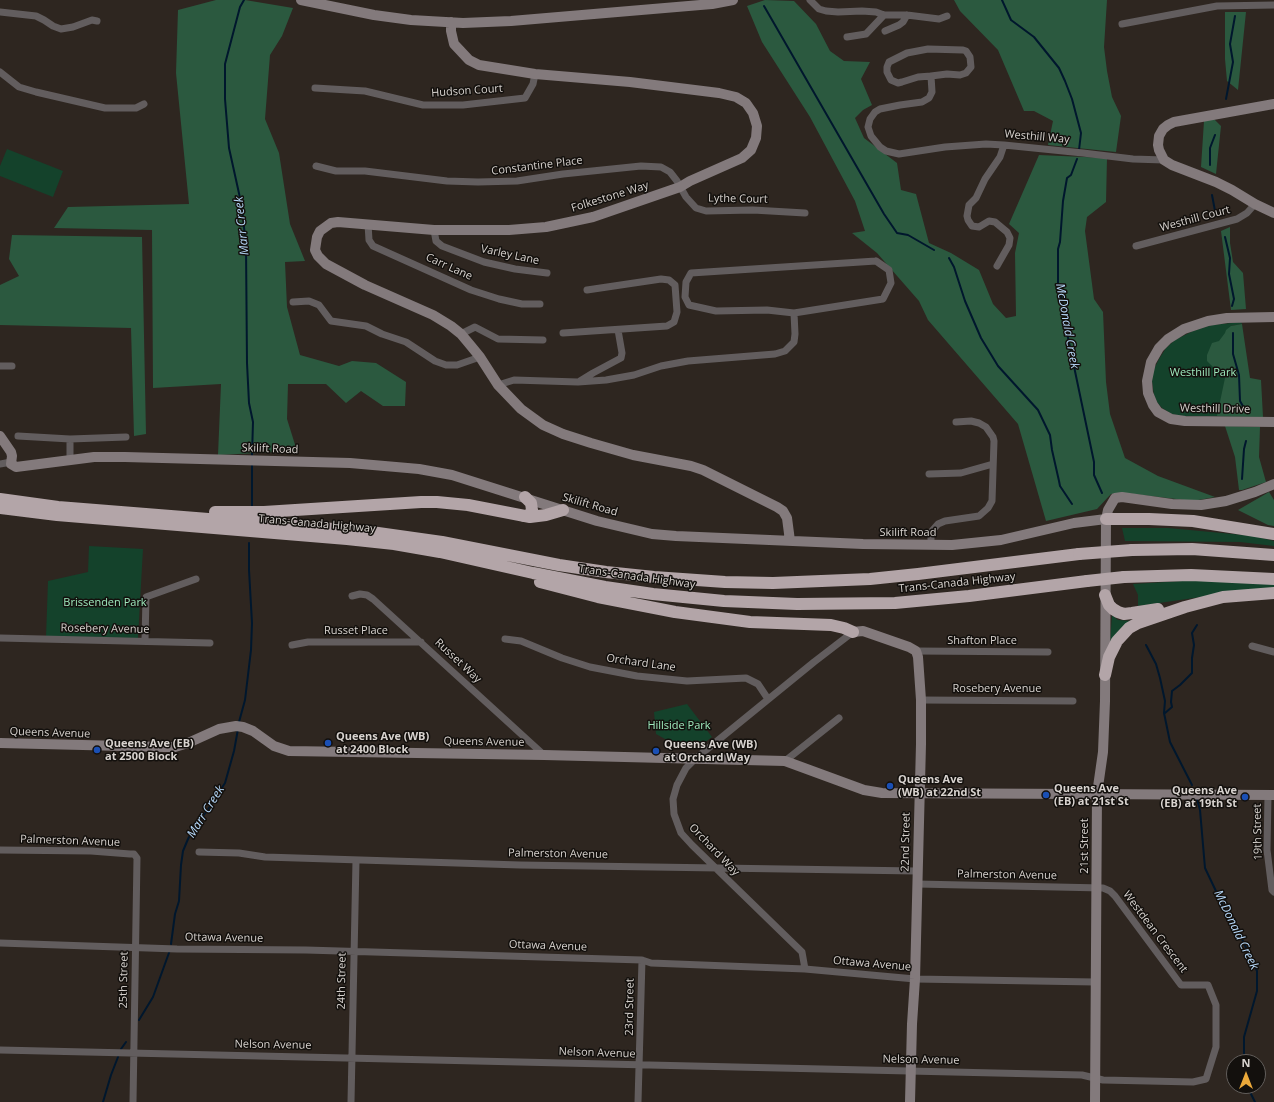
<!DOCTYPE html>
<html>
<head>
<meta charset="utf-8">
<style>
  body { margin:0 }
  #map { position:relative; width:1274px; height:1102px; overflow:hidden; background:#2e2620; font-family:"Open Sans",sans-serif }
  canvas { display:block }
  .north { position:absolute; left:1226px; top:1054px; width:40px; height:40px; box-sizing:border-box; background:#13100d; border:1px solid #625e5b; border-radius:50%; rotate:0deg; font-size:11px; font-weight:700; line-height:16px; text-align:center; color:#d8d3cf }
  .north::after { content:''; display:block; margin:auto; width:14px; height:18px; background:#eba93a; clip-path:polygon(50% 0,100% 100%,50% 72%,0 100%) }
</style>
</head>
<body>
<div id="map">
<canvas width="1274" height="1102"></canvas>
<div class="north">N</div>
</div>
<script>
const c = document.querySelector('canvas').getContext('2d');
c.lineJoin = 'round';
function fill(path, color) {
  c.fillStyle = color;
  c.fill(path, 'evenodd');
}
function toPath(rows) {
  const path = new Path2D();
  for (const r of rows) {
    path.moveTo(r[0], r[1]);
    for (let i = 2; i < r.length; i += 2) path.lineTo(r[i], r[i + 1]);
  }
  return path;
}
function strokePath(path, color, width, dash) {
  c.strokeStyle = color;
  c.lineWidth = width;
  c.lineCap = dash ? 'butt' : 'round';
  c.setLineDash(dash || []);
  c.stroke(path);
}
function drawText(font, color, halo, rows, align = 'center') {
  c.font = font + ' "Open Sans",sans-serif';
  c.lineWidth = 3;
  c.setLineDash([]);
  c.textBaseline = 'middle';
  c.strokeStyle = halo;
  c.fillStyle = color;
  for (const [text, x, y, turn = 0] of rows) {
    c.save();
    c.translate(x, y);
    c.rotate((+turn || 0) * Math.PI / 180);
    c.textAlign = isNaN(turn) ? turn : align;
    if (halo) c.strokeText(text, 0, 0);
    c.fillText(text, 0, 0);
    c.restore();
  }
}
fill(toPath([
  [7,149,63,171,53,197,0,176,0,166],
  [1241,322,1242,324,1231,326,1246,372,1263,417,1182,416,1172,414,1162,408,1157,402,1154,395,1152,381,1153,371,1159,359,1166,348,1175,340,1193,331,1212,325],
  [1122,528,1168,528,1254,536,1274,541,1274,546,1240,542,1125,541],
  [89,546,143,549,138,638,46,637,48,581,88,572],
  [1199,580,1274,584,1274,592,1236,592,1138,606,1138,595,1133,584],
  [1112,615,1118,620,1133,621,1110,643],
  [687,704,712,737,698,748,674,744,656,734,654,712]
]), '#14422b');
fill(toPath([
  [216,0,245,0,293,8,282,36,270,55,265,119,279,153,290,224,305,261,285,262,287,307,300,355,339,366,352,361,376,363,406,382,405,406,383,406,361,391,346,403,326,384,288,384,287,419,297,451,218,455,221,384,153,388,152,230,54,228,68,207,189,204,176,73,178,10],
  [765,0,794,1,816,24,830,51,844,61,870,62,861,79,872,105,863,110,855,118,864,138,897,163,901,190,916,194,929,243,951,253,979,270,993,304,1006,318,1016,316,1015,253,1019,233,1009,224,1039,155,1107,158,1106,202,1087,217,1085,231,1094,299,1103,312,1106,382,1110,414,1125,458,1158,476,1215,497,1193,501,1125,493,1111,494,1097,509,1046,521,1018,424,928,320,919,301,877,253,852,233,865,231,855,201,810,117,762,42,747,6],
  [954,0,1107,0,1104,47,1107,71,1112,97,1121,116,1116,152,1048,145,1053,121,1034,111,1024,111,998,50,960,11],
  [1225,12,1246,12,1238,90,1227,81,1225,59],
  [1214,119,1221,126,1216,174,1201,167,1204,121],
  [1230,227,1230,243,1233,262,1243,273,1246,309,1231,310,1221,231],
  [12,235,142,237,146,434,134,436,131,328,0,325,0,285,19,276,9,259],
  [1242,324,1250,378,1261,380,1263,417,1217,416,1225,378,1224,374,1214,368,1207,361,1207,355,1212,343,1219,341,1225,333,1226,330,1231,326],
  [1225,426,1260,427,1259,457,1266,482,1242,490,1239,490,1235,457],
  [1269,492,1274,500,1274,526,1268,525,1238,510]
]), '#2b593f');
strokePath(toPath([
  [244,0,240,7,225,64,225,99,229,148,242,207,246,247,247,363,249,403,253,422,252,455],
  [1002,0,1011,20,1034,37,1059,68,1065,81,1072,99,1081,133,1079,150],
  [764,6,884,214,897,233,908,235,934,250],
  [1226,99,1233,62,1230,44,1235,16],
  [1077,159,1071,175,1067,178,1063,201,1060,242,1058,249,1058,286,1065,311,1067,333,1094,462,1094,475,1102,493],
  [1210,165,1210,148,1215,135],
  [1212,195,1216,216],
  [1225,237,1230,258,1229,274,1234,299,1232,306],
  [949,258,954,267,965,301,981,338,998,366,1038,410,1050,435,1052,450,1059,481,1060,486,1072,504],
  [1233,333,1233,354,1239,375,1240,401,1244,408],
  [1242,479,1244,449,1246,441],
  [252,508,252,464],
  [1146,645,1156,664,1160,678,1165,701,1164,713,1170,742,1192,785],
  [1165,713,1172,707,1171,702,1172,691,1180,685,1192,673,1192,658,1194,645,1192,633,1197,625],
  [239,722,245,700,251,650,252,623,249,570,249,543],
  [1197,799,1200,810,1205,868,1224,908,1241,937,1257,971,1257,991,1244,1037,1244,1062],
  [171,944,175,914,179,901,181,865,183,851,188,839,195,826,207,811,225,783,234,751,238,729],
  [139,1020,153,997,170,950],
  [121,1049,126,1042],
  [1247,1086,1255,1102],
  [103,1102,111,1075,118,1057]
]), '#00172d', 2);
strokePath(toPath([
  [810,0,819,9,826,11,838,12,862,11,876,12,884,15,907,15,939,19,947,16],
  [0,12,36,16,44,20,53,26,61,29,73,27,92,20,97,21],
  [1122,24,1217,6,1274,5],
  [885,31,899,25,903,22,907,15],
  [847,37,866,34,884,15],
  [0,72,19,87,36,92,105,108,136,108,144,104],
  [931,76,947,74,960,75,966,73,971,67,970,57,966,51,963,50,928,49,907,53,889,62,887,67,887,72,891,80,898,83,902,82,918,77,931,76,932,92,929,98,922,102,900,105,880,109,875,112,870,119,868,127,871,136,880,147,886,151,899,154,945,147,986,144,1004,145,1083,153,1133,159,1164,160],
  [315,88,365,91,423,105,463,105,525,98,533,84,535,74],
  [316,166,336,171,365,171,447,181,478,182,517,181,563,174,641,166,661,167,670,172,677,181,686,197,696,208,706,211,753,210,805,213],
  [368,224,369,240,373,246,471,290,499,299,522,304,540,304],
  [434,230,436,241,442,246,484,262,515,269,547,273],
  [1136,246,1237,219,1247,213,1255,204],
  [876,261,889,270,891,283,883,299,794,313,767,310,716,311,689,305,685,297,686,282,691,273,876,261],
  [997,266,1009,245,1010,238,1007,232,995,222,989,221,979,227,972,226,968,220,967,216,969,205,976,198,985,179,1000,157,1004,145],
  [293,302,309,301,319,305,331,321,366,326,382,334,406,342,435,361,446,365,457,365,480,357],
  [563,333,667,326,674,322,677,312,675,285,669,280,661,279,587,290],
  [461,334,475,327,498,339,543,340],
  [0,366,12,366],
  [580,381,593,373,621,358,622,353,618,330],
  [498,385,514,380,578,382,606,380,634,375,661,366,688,361,775,354,785,351,794,342,795,334,794,313],
  [18,436,70,439,126,437],
  [70,439,70,460],
  [0,464,11,462],
  [929,474,961,473,993,464],
  [931,545,931,532,938,524,945,521,979,516,988,508,992,501,994,441,993,437,986,427,979,423,971,421,956,422],
  [352,596,360,594,367,595,373,599,544,755],
  [0,638,210,643],
  [505,639,521,641,562,658,590,667,637,676,687,681,746,678,758,684,768,699],
  [145,641,146,597,196,579],
  [292,645,308,642,421,642],
  [1252,646,1274,652],
  [916,651,1048,652],
  [921,700,1073,701],
  [785,761,839,718],
  [1268,795,1267,850,1272,890,1274,892],
  [0,850,91,851,130,854,134,854,137,858,133,1102],
  [199,852,239,853,265,857,520,865,917,871],
  [0,943,177,949,306,950,642,960,651,963,805,969,915,979,1095,982],
  [805,969,802,952,692,845,681,833,674,814,673,799,677,785,686,768,695,759,814,662,853,632],
  [0,1050,1082,1075,1103,1080,1193,1082,1206,1079,1216,1047,1216,1005,1208,985,1181,985,1115,896,1110,891,1103,888,917,884],
  [351,1102,356,860],
  [638,1102,642,960]
]), '#625d5e', 7);
strokePath(toPath([
  [301,0,374,15,411,20,463,23,511,21,712,4,733,0],
  [451,22,451,31,454,44,469,60,479,65,535,74,630,82,719,93,736,97,746,103,753,113,757,126,756,138,751,150,742,158,690,181,680,187,593,217,546,227,509,230,434,230,338,222,331,223,320,231,317,237,315,250,318,256,326,264,365,285,433,315,451,326,461,334,471,346,480,357,498,385,521,409,543,425,563,434,591,443,633,455,691,466,703,470,777,507,783,511,787,518,790,541],
  [1274,104,1174,122,1168,125,1163,129,1159,136,1158,145,1159,150,1164,160,1172,165,1216,182,1232,190,1255,204,1274,213],
  [1274,317,1227,318,1208,321,1184,329,1168,339,1159,348,1151,362,1147,381,1148,393,1153,405,1158,412,1171,419,1185,421,1274,422],
  [0,436,11,452,12,456,11,464,16,467,94,457,125,457,350,463,419,469,452,475,597,521,652,534,676,536,863,544,952,545,1001,540,1074,523,1106,519],
  [853,632,863,631,909,647,916,651,918,657,921,700,921,744,915,979,912,1024,910,1102],
  [0,743,165,747,175,747,188,743,219,729,236,726,243,727,253,731,274,746,289,751,544,755,785,761,864,790,882,793,1274,795],
  [1095,1102,1097,794,1103,752,1105,701,1106,519,1108,510,1115,498,1122,497,1172,504,1201,505,1226,501,1255,492,1274,484]
]), '#837a7c', 10);
strokePath(toPath([
  [0,499,58,507,371,532,442,542,559,565,606,572,654,577,725,582,773,583,870,579,918,574,1079,554],
  [0,508,57,515,347,539,394,544,440,552,533,573,605,587,653,594,724,601,797,604,895,603,969,596,1087,581],
  [215,512,264,512,421,502,437,502,468,505,530,517,546,515,563,510],
  [523,516,529,516,532,510,531,503,525,497],
  [1106,519,1149,519,1193,521,1274,534],
  [1132,550,1192,549,1274,555],
  [1124,577,1191,575,1274,579],
  [540,582,598,597,675,612,750,622,831,625,844,628,853,632],
  [1105,595,1109,605,1113,609,1118,612,1124,614,1132,613,1158,609],
  [1105,675,1109,657,1117,641,1129,628,1138,623,1185,607,1223,597,1274,593]
]), '#b3a5a8', 12);
strokePath(toPath([
  [1079,554,1132,550],
  [1087,581,1124,577]
]), '#b3a5a8', 12);
for (const [x, y, r, color] of [
  [328,743,4,"#1a4fb4"],
  [97,750,4,"#1a4fb4"],
  [656,751,4,"#1a4fb4"],
  [890,786,4,"#1a4fb4"],
  [1046,795,4,"#1a4fb4"],
  [1245,797,4,"#1a4fb4"]
]) {
  const dot = new Path2D();
  dot.arc(x, y, r, 0, 2 * Math.PI);
  c.fillStyle = color;
  c.fill(dot);
  strokePath(dot, '#13100d', 1.5);
}
drawText('11px', '#d8d3cf', '#13100d', [
  ["Hudson Court",467,91,-4],
  ["Westhill Way",1037,137,5],
  ["Constantine Place",537,166,-7],
  ["Folkestone Way",610,197,-17],
  ["Lythe Court",738,199,1],
  ["Westhill Court",1195,219,-15],
  ["Varley Lane",510,255,12],
  ["Carr Lane",449,267,24],
  ["Westhill Drive",1215,409,1],
  ["Skilift Road",270,449,2],
  ["Skilift Road",590,505,16],
  ["Trans-Canada Highway",317,524,5],
  ["Skilift Road",908,533],
  ["Trans-Canada Highway",637,577,8],
  ["Trans-Canada Highway",957,583,-6],
  ["Rosebery Avenue",105,629,1],
  ["Russet Place",356,631],
  ["Shafton Place",982,641],
  ["Russet Way",458,661,43],
  ["Orchard Lane",641,663,8],
  ["Rosebery Avenue",997,689],
  ["Queens Avenue",50,733,2],
  ["Queens Avenue",484,742,1],
  ["19th Street",1258,832,-91],
  ["Palmerston Avenue",70,841,2],
  ["22nd Street",906,842,-89],
  ["21st Street",1085,846,-90],
  ["Orchard Way",714,850,46],
  ["Palmerston Avenue",558,854,1],
  ["Palmerston Avenue",1007,875,1],
  ["Westdean Crescent",1155,932,53],
  ["Ottawa Avenue",224,938,1],
  ["Ottawa Avenue",548,946,2],
  ["Ottawa Avenue",872,964,5],
  ["25th Street",124,980,-89],
  ["24th Street",342,981,-89],
  ["23rd Street",630,1007,-89],
  ["Nelson Avenue",273,1045,1],
  ["Nelson Avenue",597,1053,2],
  ["Nelson Avenue",921,1060,1]
]);
drawText('11px', '#9ee9bd', '#13100d', [
  ["Westhill Park",1203,373],
  ["Brissenden Park",105,603],
  ["Hillside Park",679,726]
]);
drawText('bold 11px', '#d8d3cf', '#13100d', [
  ["Queens Ave (WB)",336,737],
  ["at 2400 Block",336,750],
  ["Queens Ave (EB)",105,744],
  ["at 2500 Block",105,757],
  ["Queens Ave (WB)",664,745],
  ["at Orchard Way",664,758],
  ["Queens Ave",898,780],
  ["(WB) at 22nd St",898,793],
  ["Queens Ave",1054,789],
  ["(EB) at 21st St",1054,802],
  ["Queens Ave",1237,791,"right"],
  ["(EB) at 19th St",1237,804,"right"]
], 'left');
drawText('italic 12px', '#b6d8f9', '#13100d', [
  ["Marr Creek",242,226,-96],
  ["McDonald Creek",1067,326,80],
  ["Marr Creek",206,812,-58],
  ["McDonald Creek",1236,930,64]
]);
</script>
</body>
</html>
